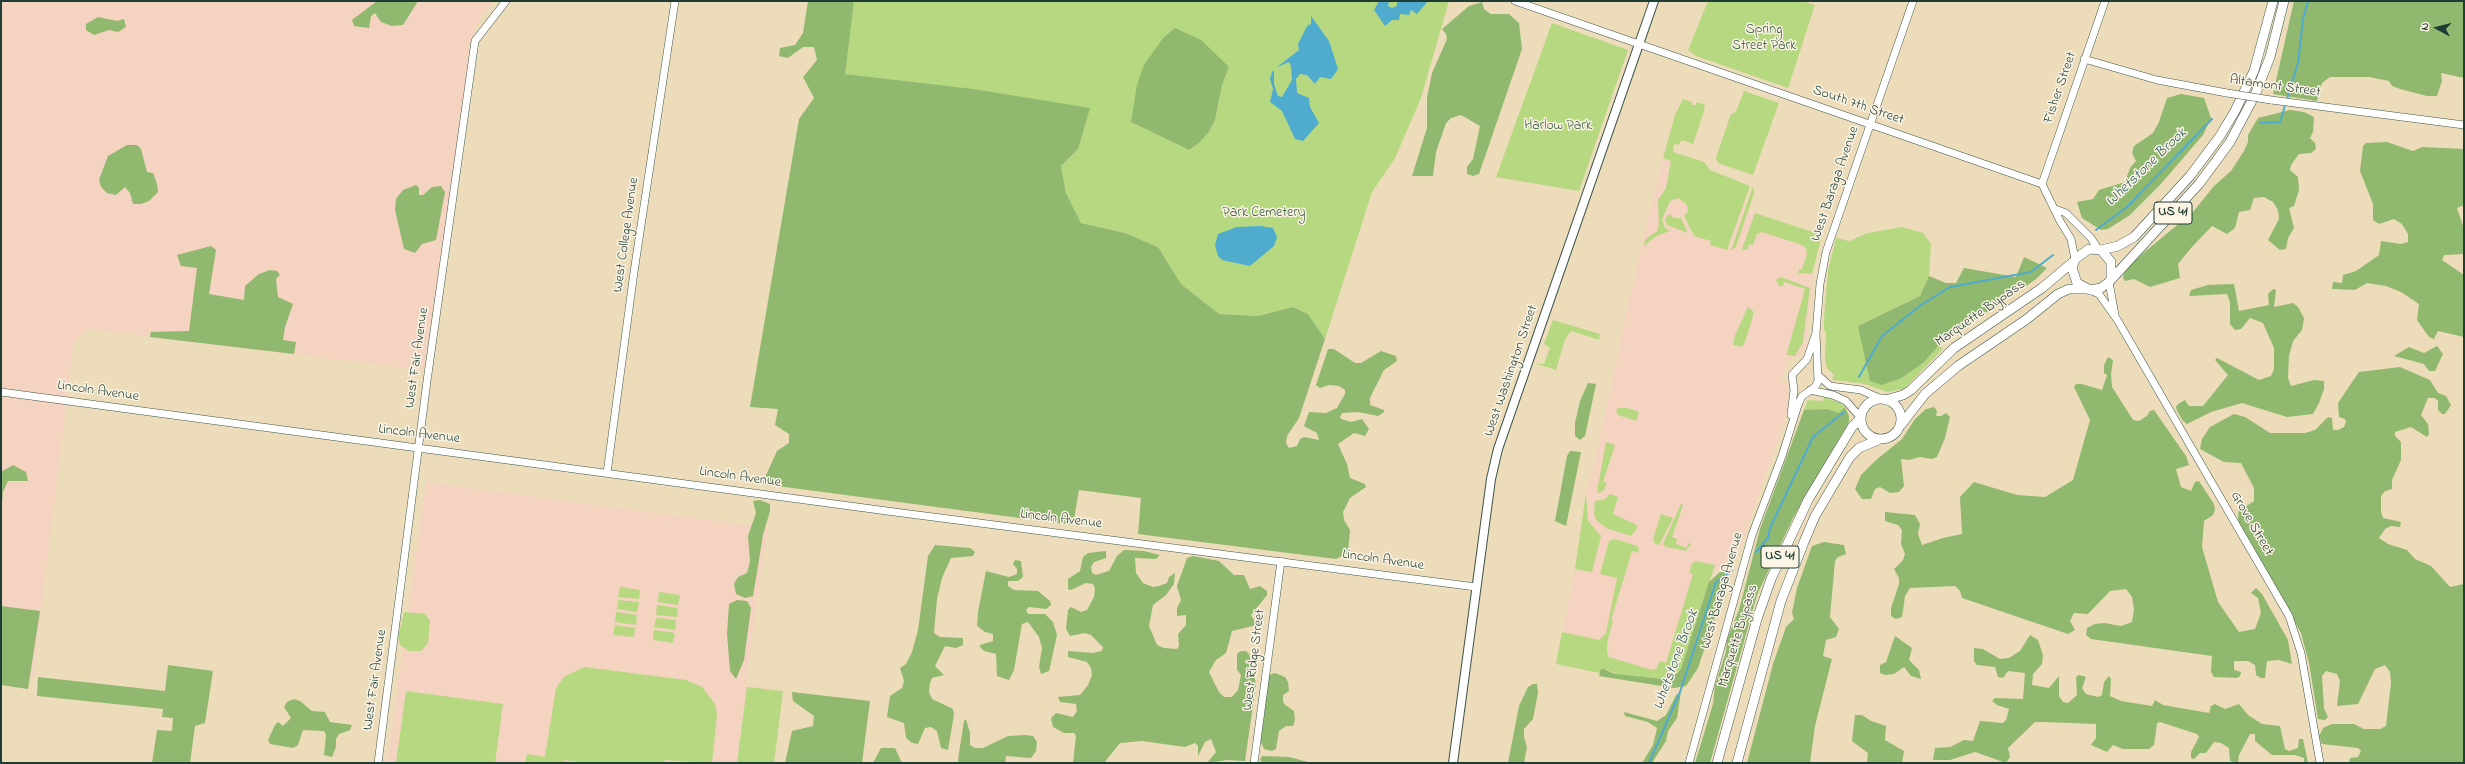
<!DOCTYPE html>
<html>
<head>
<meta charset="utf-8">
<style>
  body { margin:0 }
  #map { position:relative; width:2465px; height:764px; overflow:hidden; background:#eddcba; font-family:"Indie Flower",sans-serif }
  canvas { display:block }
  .frame { position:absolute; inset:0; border:2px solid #1f3d34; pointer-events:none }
  .north { position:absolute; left:2417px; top:8px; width:40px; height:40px; -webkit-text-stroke:3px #fcf5e5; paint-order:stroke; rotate:277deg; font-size:11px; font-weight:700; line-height:16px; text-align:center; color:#1f3d34 }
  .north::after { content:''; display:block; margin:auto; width:14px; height:18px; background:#1f3d34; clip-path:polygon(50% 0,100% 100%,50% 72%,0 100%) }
</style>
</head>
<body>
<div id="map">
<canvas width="2465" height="764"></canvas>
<div class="frame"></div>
<div class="north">N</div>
</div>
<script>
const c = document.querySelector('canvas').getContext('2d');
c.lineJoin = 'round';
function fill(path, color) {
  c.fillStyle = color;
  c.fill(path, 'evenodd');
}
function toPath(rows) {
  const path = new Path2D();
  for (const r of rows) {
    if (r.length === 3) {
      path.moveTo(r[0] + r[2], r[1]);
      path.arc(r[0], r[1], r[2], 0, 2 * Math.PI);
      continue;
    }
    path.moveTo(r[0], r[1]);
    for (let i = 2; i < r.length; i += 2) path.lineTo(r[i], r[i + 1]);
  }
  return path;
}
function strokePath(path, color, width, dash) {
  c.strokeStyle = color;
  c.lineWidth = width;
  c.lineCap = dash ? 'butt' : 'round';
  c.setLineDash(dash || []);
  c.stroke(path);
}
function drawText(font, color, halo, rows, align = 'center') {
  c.font = font + ' "Indie Flower",sans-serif';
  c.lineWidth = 3;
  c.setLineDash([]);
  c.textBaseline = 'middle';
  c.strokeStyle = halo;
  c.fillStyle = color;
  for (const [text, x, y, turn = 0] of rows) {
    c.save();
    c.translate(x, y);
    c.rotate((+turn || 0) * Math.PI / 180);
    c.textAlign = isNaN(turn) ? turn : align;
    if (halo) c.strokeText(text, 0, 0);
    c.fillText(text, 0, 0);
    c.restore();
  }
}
fill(toPath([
  [1,1,493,1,476,25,424,370,88,329,74,342,33,677,1,673],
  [1663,158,1750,187,1743,209,1822,235,1814,269,1806,343,1801,355,1787,361,1781,380,1789,389,1787,413,1731,574,1714,569,1681,669,1660,677,1556,662,1574,577,1586,493,1598,448,1631,291],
  [426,482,768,528,745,685,783,690,774,763,387,763]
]), '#f4d3c0');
fill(toPath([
  [854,1,1449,1,1421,98,1395,158,1372,192,1325,339,1308,314,1293,307,1258,316,1219,314,1181,284,1158,247,1125,233,1081,223,1066,193,1061,166,1078,149,936,85,844,74],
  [1229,67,1222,85,1215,120,1209,132,1199,143,1189,150,1131,122],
  [1708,1,1802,1,1815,5,1788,88,1696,56,1688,50],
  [1552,23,1628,50,1579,191,1496,177],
  [1744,91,1779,103,1753,175,1718,163,1716,158,1731,114,1736,112],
  [1683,99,1692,102,1692,105,1695,105,1697,102,1705,105,1704,111,1693,144,1682,140,1678,145,1674,144,1673,152,1704,162,1710,170,1750,186,1727,250,1710,245,1711,241,1694,236,1684,216,1688,211,1687,205,1679,198,1670,201,1662,219,1665,228,1670,231,1656,236,1644,246,1645,240,1657,231,1659,225,1658,200,1666,188,1671,161,1663,158,1675,115],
  [1753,186,1754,193,1736,247,1731,251],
  [1755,213,1822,235,1812,274,1798,273,1799,269,1802,269,1807,254,1806,248,1802,245,1762,232,1757,234,1753,245,1749,244,1747,250,1742,249],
  [1669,214,1674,218,1681,218,1688,233,1667,225,1665,219],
  [1902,227,1923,233,1931,244,1929,276,1920,296,1858,326,1888,383,1904,377,1923,363,1939,345,1943,349,1904,389,1887,392,1864,384,1834,380,1832,379,1834,375,1827,368,1825,359,1826,332,1824,330,1824,318,1828,271,1836,238,1849,241,1868,233],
  [1781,277,1810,288,1803,342,1795,356,1787,355,1787,353,1805,289,1784,282,1783,286,1779,286,1776,280],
  [1748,307,1753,311,1753,316,1745,342,1742,347,1733,345,1735,335],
  [1553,320,1600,334,1599,340,1571,331,1565,339,1556,370,1537,364,1544,364,1550,348,1544,344],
  [1824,397,1840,403,1845,407,1843,411,1839,413,1827,409,1804,410,1808,400,1823,401],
  [1619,408,1628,408,1639,412,1636,421,1618,415,1616,410],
  [1606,442,1615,445,1603,482,1607,483,1604,490,1599,493,1597,492],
  [1586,493,1588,521,1601,536,1592,572,1575,569],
  [1610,494,1618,497,1613,514,1637,525,1636,530,1631,536,1608,529,1596,520,1594,513,1595,501,1605,499],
  [1681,504,1683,505,1672,537,1677,539,1676,544,1687,548,1688,543,1691,544,1686,551,1666,547,1663,544],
  [1661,514,1673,518,1659,545,1655,544,1653,539],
  [1615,539,1637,546,1639,549,1638,553,1632,551,1611,620,1613,621,1607,643,1607,653,1609,657,1652,670,1656,669,1660,661,1666,663,1693,574,1689,573,1692,564,1695,561,1715,565,1681,669,1672,676,1663,679,1619,675,1608,670,1601,669,1600,673,1556,664,1562,632,1599,640,1606,633,1617,578,1600,574,1609,541],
  [620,587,640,590,639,599,618,597],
  [659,592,680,595,678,605,658,602],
  [618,600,639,602,637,612,617,609],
  [657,605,678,608,677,617,656,615],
  [404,612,425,614,430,621,428,643,421,651,409,651,400,645,398,637],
  [616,612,637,615,636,625,615,622],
  [656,618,676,620,675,630,654,627],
  [615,625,635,628,634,637,613,635],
  [654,630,675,633,673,643,653,640],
  [584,667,686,680,702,687,715,704,717,714,712,763,665,760,664,763,586,763,557,759,575,763,525,763,527,754,545,757,556,688,564,677],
  [747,687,783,691,774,763,737,763],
  [406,691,503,704,495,763,396,763]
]), '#b6d880');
fill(toPath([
  [377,1,418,1,403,25,392,26,381,22,375,13,371,16,369,28,354,26,352,20],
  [808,1,854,1,845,74,973,89,1090,108,1078,149,1061,166,1066,193,1081,223,1125,233,1158,247,1181,284,1219,314,1258,316,1293,307,1308,314,1325,339,1299,418,1287,436,1286,443,1289,448,1297,446,1300,439,1304,437,1319,440,1317,433,1304,426,1309,412,1326,413,1337,408,1345,394,1345,390,1339,386,1329,385,1320,388,1316,385,1328,349,1334,349,1355,363,1361,363,1381,351,1396,356,1397,361,1384,370,1370,398,1370,405,1384,410,1384,412,1378,416,1358,412,1342,413,1340,417,1341,419,1351,422,1362,419,1369,429,1365,436,1354,433,1338,444,1347,464,1350,478,1365,484,1366,487,1350,498,1343,512,1344,520,1350,530,1348,553,1336,559,1138,534,1141,498,1079,490,1073,525,762,484,777,451,789,443,789,434,775,425,778,409,750,407,799,119,814,98,803,77,817,60,814,47,803,47,788,58,779,56,780,48,795,45,803,33],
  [2294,1,2464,1,2464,78,2441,73,2442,81,2437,96,2427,96,2400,89,2392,86,2389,81,2369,77,2330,77,2322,83,2317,101,2273,94],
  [1482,2,1484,9,1491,14,1509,14,1519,23,1522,49,1479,174,1473,176,1467,174,1467,167,1473,159,1480,126,1461,115,1451,118,1446,123,1436,152,1433,176,1412,176,1427,128,1427,98,1432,73,1447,39,1446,34,1442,29,1469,6],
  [98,17,117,21,124,19,126,27,118,32,109,30,94,35,86,30,86,24],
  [1175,28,1201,40,1229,67,1222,85,1215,120,1209,132,1199,143,1189,150,1131,122,1137,85,1144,65,1163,38],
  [2181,94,2204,98,2211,118,2203,135,2160,185,2130,215,2108,229,2101,230,2082,218,2077,202,2093,199,2099,190,2125,182,2130,168,2136,161,2132,153,2134,146,2153,133,2159,122,2167,98],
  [2290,110,2304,112,2314,117,2313,132,2310,138,2315,143,2316,149,2311,153,2299,154,2291,165,2290,170,2298,177,2299,190,2294,206,2289,208,2294,228,2288,238,2286,249,2280,250,2268,240,2279,219,2278,210,2273,202,2264,197,2254,198,2250,210,2239,212,2235,228,2227,234,2212,226,2191,248,2178,264,2180,278,2150,287,2134,279,2125,281,2123,278,2124,273,2136,259,2193,212,2214,186,2231,171,2244,151,2248,142,2248,135,2258,118],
  [2387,142,2413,151,2422,147,2464,149,2464,205,2457,208,2464,229,2464,254,2444,255,2442,260,2464,275,2464,337,2438,331,2434,339,2429,337,2417,320,2419,304,2401,292,2386,286,2367,283,2355,290,2332,289,2333,282,2342,283,2343,275,2356,271,2379,255,2381,241,2401,244,2408,242,2408,234,2402,224,2394,219,2379,224,2373,220,2373,204,2360,171,2363,146,2366,143],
  [127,145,137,145,141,149,146,168,147,172,153,173,157,184,158,192,149,201,141,204,133,204,130,193,125,187,116,195,107,193,101,187,99,180,108,156],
  [416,185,419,188,419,195,423,195,432,187,441,186,445,192,436,240,422,244,415,253,404,249,395,210,396,199,403,190],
  [211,246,216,250,209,294,244,300,245,286,259,274,270,270,277,271,280,275,276,279,278,297,293,304,285,327,283,340,296,342,294,354,150,337,151,332,189,331,197,268,181,266,177,255],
  [2024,257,2047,268,2035,280,1943,341,1923,363,1902,378,1882,385,1870,381,1858,326,1920,296,1929,276,1946,283,1956,283,1964,268,2016,277],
  [2234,284,2239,311,2269,305,2268,294,2273,289,2276,290,2274,307,2293,303,2298,307,2304,318,2302,330,2293,341,2289,356,2288,378,2291,386,2314,380,2324,381,2324,389,2319,403,2313,414,2287,417,2242,403,2211,412,2187,424,2183,421,2177,411,2176,407,2178,404,2185,400,2189,406,2203,406,2228,375,2215,360,2217,358,2259,380,2271,376,2274,369,2274,348,2263,323,2250,318,2241,329,2235,330,2230,324,2230,302,2227,294,2189,296,2191,290,2208,285],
  [2437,346,2443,354,2435,371,2429,371,2424,364,2394,356,2409,347,2424,353],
  [2108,357,2113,360,2111,374,2112,387,2133,420,2139,421,2147,416,2150,411,2154,410,2186,456,2189,465,2176,469,2181,487,2191,491,2195,482,2199,481,2214,504,2215,510,2213,515,2204,521,2202,547,2218,602,2239,632,2255,629,2261,613,2258,598,2251,593,2256,588,2262,594,2288,640,2292,664,2279,660,2267,661,2265,678,2261,678,2256,675,2255,665,2248,661,2234,661,2234,670,2241,672,2240,676,2237,678,2214,677,2211,672,2212,656,2091,639,2086,635,2087,628,2095,624,2104,623,2121,626,2132,622,2134,609,2132,597,2126,589,2110,591,2088,614,2074,613,2070,621,2075,630,2068,634,1962,598,1960,591,1955,586,1910,588,1905,596,1902,617,1896,619,1891,616,1891,608,1899,584,1899,578,1894,569,1903,560,1905,554,1901,544,1902,530,1898,525,1885,521,1885,512,1915,515,1920,524,1918,534,1922,545,1943,538,1962,534,1960,497,1974,482,2017,495,2045,497,2073,480,2090,420,2074,387,2076,384,2082,384,2102,390,2107,375,2104,373,2104,365],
  [2400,367,2430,380,2438,393,2446,396,2451,405,2445,414,2442,414,2438,410,2438,401,2435,398,2428,398,2421,415,2428,424,2429,434,2427,437,2411,427,2395,432,2395,436,2401,442,2401,460,2392,480,2392,489,2385,491,2381,496,2381,512,2383,518,2401,522,2400,527,2391,526,2385,529,2379,538,2388,544,2407,550,2415,559,2431,566,2450,587,2464,584,2464,763,2349,763,2350,758,2358,757,2361,751,2358,748,2322,744,2319,736,2323,728,2332,724,2354,724,2364,729,2380,729,2386,726,2391,683,2390,672,2385,665,2375,669,2358,704,2337,706,2340,681,2337,674,2326,671,2322,676,2324,708,2328,717,2325,720,2318,719,2309,663,2301,633,2238,520,2239,505,2245,507,2254,501,2254,488,2241,463,2224,462,2200,449,2202,439,2210,427,2234,414,2245,417,2270,433,2305,433,2315,430,2328,417,2332,418,2333,430,2338,430,2344,427,2346,422,2345,419,2339,417,2338,403,2359,372],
  [1588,383,1596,384,1585,436,1580,440,1575,436,1575,423,1580,401],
  [1845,407,1849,416,1849,422,1793,518,1757,595,1710,763,1695,763,1713,704,1715,685,1726,652,1727,639,1739,610,1760,529,1804,410,1827,409,1839,413],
  [1934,407,1937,411,1936,416,1941,416,1946,413,1950,417,1945,438,1937,457,1932,459,1920,457,1909,460,1901,459,1904,486,1899,492,1890,493,1880,487,1875,489,1871,499,1862,499,1855,489,1861,475,1875,461,1902,439,1915,419,1926,409],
  [1570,451,1581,452,1566,526,1555,521,1567,456],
  [13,465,26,472,28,481,8,481,3,492,1,514,1,472],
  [760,500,770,504,770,511,763,535,753,596,745,598,736,594,734,584,738,577,747,573,750,561,748,536,756,513,753,501],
  [1824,542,1844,545,1846,554,1838,557,1835,561,1830,617,1839,629,1836,637,1826,640,1823,656,1832,659,1815,726,1810,763,1747,763,1773,664,1786,627,1794,619,1792,613,1797,588,1812,546],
  [935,545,970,548,975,552,973,556,951,558,942,578,937,599,934,633,940,637,963,638,963,645,956,648,945,646,935,666,944,675,932,678,930,683,929,692,932,699,953,709,954,714,948,750,941,748,937,731,931,727,925,728,918,744,912,743,906,738,904,723,887,717,890,696,902,688,904,681,900,668,906,664,912,652,918,630,928,556],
  [1124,550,1144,551,1160,555,1156,559,1135,558,1136,573,1143,583,1153,587,1159,586,1167,583,1169,577,1175,573,1174,584,1166,595,1153,605,1149,626,1157,645,1164,648,1177,649,1179,646,1178,634,1186,625,1186,615,1177,616,1177,608,1181,600,1177,586,1187,558,1193,556,1219,561,1234,575,1244,575,1250,589,1260,586,1267,591,1267,595,1251,615,1257,625,1232,631,1226,653,1216,660,1209,672,1219,692,1224,697,1232,697,1238,690,1241,675,1237,670,1237,654,1241,651,1246,651,1249,654,1256,684,1245,761,1227,760,1207,763,1216,752,1211,739,1205,742,1198,756,1198,746,1195,743,1185,747,1142,741,1120,743,1104,763,1073,763,1076,736,1074,733,1064,733,1053,727,1051,718,1056,713,1073,717,1077,711,1076,704,1060,702,1058,697,1080,695,1088,685,1092,675,1091,668,1087,662,1068,657,1068,651,1093,653,1102,651,1103,647,1091,635,1085,633,1070,636,1066,629,1068,610,1071,607,1081,612,1087,610,1094,597,1095,589,1093,584,1086,583,1071,590,1068,589,1068,579,1080,571,1083,557,1088,553,1106,551,1106,558,1094,562,1091,567,1092,573,1096,575,1109,571,1117,556],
  [1015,560,1021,561,1023,577,1018,581,1008,581,1008,586,1014,590,1038,591,1050,601,1051,605,1046,609,1029,607,1026,610,1028,614,1045,614,1053,622,1057,635,1049,671,1041,674,1039,667,1042,648,1039,637,1028,622,1022,624,1014,670,1009,680,997,676,996,654,984,651,980,647,980,645,993,641,993,634,985,632,977,626,978,612,986,571,1009,577,1017,574,1017,569,1013,564],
  [1720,572,1725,572,1727,581,1698,668,1686,686,1674,688,1599,676,1601,669,1604,669,1615,674,1663,679,1677,673,1681,669,1709,582],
  [737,600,747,601,751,608,744,660,736,679,730,671,727,634,729,604],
  [1,606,40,611,28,689,1,685],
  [2030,635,2038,640,2043,655,2042,664,2033,674,2032,685,2049,688,2059,676,2059,696,2063,702,2068,703,2077,695,2076,677,2079,675,2086,677,2082,688,2086,694,2098,697,2102,695,2104,682,2109,676,2111,679,2110,696,2121,701,2152,706,2155,700,2163,705,2209,713,2211,706,2215,704,2225,709,2239,704,2248,715,2262,724,2280,726,2285,749,2289,751,2298,748,2299,739,2303,739,2308,763,2304,763,2304,758,2295,755,2272,755,2255,741,2255,734,2250,734,2239,755,2238,763,2230,761,2229,748,2221,743,2214,742,2206,753,2200,753,2194,759,2191,758,2191,752,2199,737,2197,734,2160,722,2157,723,2154,745,2149,749,2123,749,2113,745,2107,752,2091,745,2096,738,2096,724,2043,722,2035,722,2008,748,2010,757,2006,763,1975,752,1950,760,1933,760,1935,748,1950,747,1964,740,1973,741,1980,721,2003,723,2006,720,2009,709,1997,705,1992,701,1995,698,2023,699,2025,673,2008,671,2003,678,1998,677,1995,667,1977,665,1974,661,1974,648,1983,649,2000,659,2009,658,2020,651],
  [1895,636,1912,648,1909,660,1919,670,1921,679,1911,676,1904,667,1894,674,1885,675,1880,673,1880,665,1886,662],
  [168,665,213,671,205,723,195,726,190,763,152,763,157,730,172,731,173,718,162,717,163,709,37,696,38,677,165,691],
  [1275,673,1285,677,1288,682,1289,691,1283,695,1283,700,1284,704,1294,711,1295,720,1293,726,1286,726,1279,731,1276,749,1272,751,1264,749,1260,740,1269,675],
  [1533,684,1537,684,1538,693,1533,719,1524,729,1524,737,1527,747,1524,763,1508,763,1519,706,1528,687],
  [792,692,870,701,862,763,785,763,792,731,813,726,814,716,793,701],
  [1681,692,1677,718,1668,731,1666,741,1652,763,1642,763,1653,745,1657,728,1648,722,1625,716,1624,712,1657,721,1666,715,1676,695],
  [294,699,300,701,312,711,325,712,330,722,352,725,350,730,339,734,336,739,336,747,332,757,324,755,326,735,324,731,303,730,298,745,293,748,270,744,268,740,275,725,278,722,283,726,291,718,284,707,287,702],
  [1855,715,1862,715,1871,721,1886,726,1885,740,1904,751,1902,763,1867,763,1868,753,1852,741],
  [966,719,970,733,970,745,975,748,983,748,1008,736,1025,735,1033,736,1037,742,1036,751,1031,758,1006,756,1005,763,961,763,958,761,959,753,964,721],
  [881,748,895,748,902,763,873,763],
  [1262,756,1289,757,1312,763,1264,763,1260,760]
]), '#90b86e');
fill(toPath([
  [1379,1,1389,1,1388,6,1392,8,1397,6,1397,1,1428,1,1417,14,1411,10,1409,15,1400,14,1399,20,1392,20,1385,26,1374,10],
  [1311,16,1329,41,1338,69,1331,79,1320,77,1315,84,1307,75,1300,74,1296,79,1297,93,1309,98,1310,107,1319,123,1303,141,1295,139,1282,111,1270,102,1273,89,1270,79,1272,72,1274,70,1274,84,1278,96,1282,97,1292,80,1291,66,1289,62,1277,67,1299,50,1298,44,1307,26,1311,24],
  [1260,226,1273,228,1277,237,1274,246,1250,266,1222,260,1218,256,1215,245,1218,234,1237,227]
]), '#50acce');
strokePath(toPath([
  [2260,123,2280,122,2298,63,2303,19,2308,1],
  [2096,230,2127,207,2212,119],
  [1859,377,1882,336,1921,305,1950,287,2031,272,2053,255],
  [1756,552,1768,538,1770,528,1813,437,1844,412],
  [1649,763,1680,692,1716,582,1732,571]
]), '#50acce', 2);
const secondary = toPath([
  [1515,1,2042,184,2060,221,2071,239,2075,259],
  [2084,59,2157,80,2227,93],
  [2271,100,2464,125],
  [2042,184,2105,1],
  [2055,209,2066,213,2091,238,2098,249],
  [2109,282,2115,315],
  [2090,290,2099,294,2118,321,2289,616,2301,653,2320,763],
  [1818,375,1830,386,1861,390,1881,399],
  [1810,390,1833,395,1846,401,1860,417],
  [1,392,902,513,1476,587],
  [1791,415,1794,390,1792,375,1807,359,1816,333,1820,284,1826,252,1913,1],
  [607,473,634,272,675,1],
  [378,763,427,381,475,41,506,1],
  [1254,763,1281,561],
  [1689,763,1752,535,1782,456,1798,405,1802,396,1814,388,1818,382,1816,333]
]);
const primary = toPath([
  [1453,763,1491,479,1498,449,1654,1]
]);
const highway = toPath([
  [2101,250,2118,246,2134,237,2190,176,2220,136,2235,111,2254,71,2273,1],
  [2111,279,2111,262,2101,250,2089,249,2075,259,2072,268,2077,283,2090,290,2101,288,2109,282,2199,184,2230,142,2255,95,2270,57,2284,1],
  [1881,419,20],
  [1885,400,1903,395,1911,390,1954,348,2042,288,2073,262],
  [1901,425,1925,394,1958,366,2027,319,2058,294,2069,289,2085,289],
  [1717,763,1757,619,1771,579,1808,500,1852,427,1860,419],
  [1737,763,1781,601,1804,542,1815,516,1850,457,1859,448,1878,440]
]);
strokePath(secondary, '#3e5548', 8);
strokePath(primary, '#3e5548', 10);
strokePath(highway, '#3e5548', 10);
strokePath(secondary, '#fff', 7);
strokePath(primary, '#fff', 8);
strokePath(highway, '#fff', 9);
const secondaryBridge = toPath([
  [2227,93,2271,100]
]);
strokePath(secondaryBridge, '#3e5548', 8, []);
strokePath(secondaryBridge, '#fff', 7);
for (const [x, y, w] of [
  [2173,213,38],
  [1780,557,38]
]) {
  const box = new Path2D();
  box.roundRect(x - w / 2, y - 11, w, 22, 3);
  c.fillStyle = '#fcf5e5';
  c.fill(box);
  strokePath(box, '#1f3d34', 1);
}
drawText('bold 13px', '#1f3d34', null, [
  ["US 41",2173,213],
  ["US 41",1780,557]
]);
drawText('14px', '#3d5c43', '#fcf5e5', [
  ["Spring",1764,31],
  ["Street Park",1764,47],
  ["Harlow Park",1558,127],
  ["Park Cemetery",1264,214]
]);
drawText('14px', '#1f3d34', '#fcf5e5', [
  ["Altamont Street",2275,87,8],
  ["Fisher Street",2061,88,-71],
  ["South 7th Street",1858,106,19],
  ["West Baraga Avenue",1836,184,-71],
  ["West College Avenue",627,235,-82],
  ["Marquette Bypass",1981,314,-35],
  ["West Fair Avenue",418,358,-82],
  ["West Washington Street",1512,371,-71],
  ["Lincoln Avenue",98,392,8],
  ["Lincoln Avenue",419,435,7],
  ["Lincoln Avenue",740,478,8],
  ["Lincoln Avenue",1061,520,7],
  ["Grove Street",2251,524,60],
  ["Lincoln Avenue",1383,561,8],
  ["West Baraga Avenue",1723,591,-74],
  ["Marquette Bypass",1739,636,-73],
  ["West Ridge Street",1255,660,-83],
  ["West Fair Avenue",376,680,-82]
]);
drawText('italic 15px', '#2e5e62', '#fcf5e5', [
  ["Whetstone Brook",2147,168,-44],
  ["Whetstone Brook",1677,660,-70]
]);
</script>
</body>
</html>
